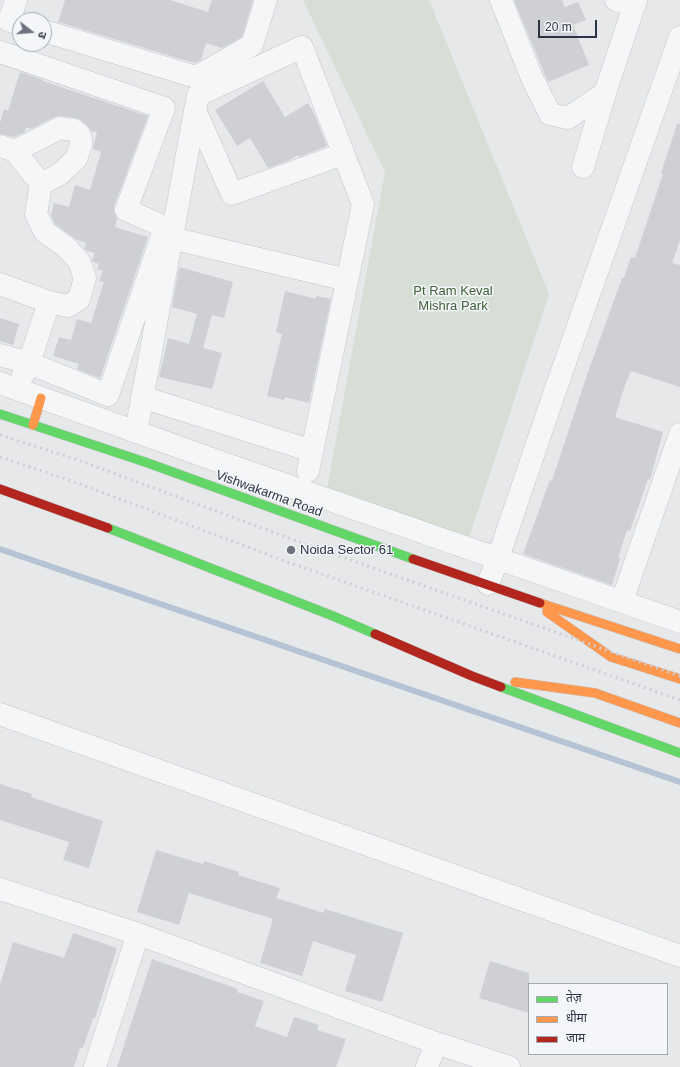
<!DOCTYPE html>
<html>
<head>
<meta charset="utf-8">
<style>
  body { margin:0 }
  #map { position:relative; width:680px; height:1067px; overflow:hidden; background:#e6e8ea; font-family:Helvetica,"Noto Sans Devanagari",sans-serif }
  canvas { display:block }
  .legend { position:absolute; left:528px; top:983px; width:140px; height:72px; box-sizing:border-box; background:#f4f6f9; border:1px solid #a4a8b1; margin:0; padding:5px 7px; list-style:none; font-size:12px; color:#2b3445 }
  .legend li { display:flex; align-items:center; gap:8px; height:20px }
  .legend b { width:20px; border:1px solid #a4a8b1 }
  .north { position:absolute; left:12px; top:12px; width:40px; height:40px; box-sizing:border-box; background:#f4f6f9; border:1px solid #a4a8b1; border-radius:50%; rotate:107deg; font-size:11px; font-weight:700; line-height:16px; text-align:center; color:#2b3445 }
  .north::after { content:''; display:block; margin:auto; width:14px; height:18px; background:#6c737f; clip-path:polygon(50% 0,100% 100%,50% 72%,0 100%) }
  .scale { position:absolute; left:538px; top:20px; width:59px; height:18px; box-sizing:border-box; border:2px solid #2b3445; border-top:0; padding-left:5px; font-size:12px; line-height:14px; white-space:nowrap; color:#2b3445; -webkit-text-stroke:3px #f4f6f9; paint-order:stroke }
</style>
</head>
<body>
<div id="map">
<canvas width="680" height="1067"></canvas>
<ul class="legend">
<li><b style="height:5px;background:#63d668"></b>तेज़</li>
<li><b style="height:5px;background:#ff974d"></b>धीमा</li>
<li><b style="height:5px;background:#b3261e"></b>जाम</li>
</ul>
<div class="north">उ</div>
<div class="scale">20 m</div>
</div>
<script>
const c = document.querySelector('canvas').getContext('2d');
c.lineJoin = 'round';
function fill(path, color) {
  c.fillStyle = color;
  c.fill(path, 'evenodd');
}
function toPath(rows) {
  const path = new Path2D();
  for (const r of rows) {
    path.moveTo(r[0], r[1]);
    for (let i = 2; i < r.length; i += 2) path.lineTo(r[i], r[i + 1]);
  }
  return path;
}
function strokePath(path, color, width, dash) {
  c.strokeStyle = color;
  c.lineWidth = width;
  c.lineCap = dash ? 'butt' : 'round';
  c.setLineDash(dash || []);
  c.stroke(path);
}
function drawText(font, color, halo, rows, align = 'center') {
  c.font = font + ' Helvetica,sans-serif';
  c.lineWidth = 3;
  c.setLineDash([]);
  c.textBaseline = 'middle';
  c.strokeStyle = halo;
  c.fillStyle = color;
  for (const [text, x, y, turn = 0] of rows) {
    c.save();
    c.translate(x, y);
    c.rotate((+turn || 0) * Math.PI / 180);
    c.textAlign = isNaN(turn) ? turn : align;
    if (halo) c.strokeText(text, 0, 0);
    c.fillText(text, 0, 0);
    c.restore();
  }
}
fill(toPath([
  [303,0,429,0,549,294,469,538,327,489,385,172]
]), '#d6ded6');
strokePath(toPath([
  [0,549,680,782]
]), '#b4c4d5', 6);
fill(toPath([
  [65,0,170,0,208,12,212,0,253,0,242,37,222,48,206,43,201,60,194,63,58,22],
  [514,0,562,0,565,7,578,2,586,20,573,25,589,65,548,82],
  [20,72,43,80,43,81,148,116,114,206,114,211,117,219,115,227,148,237,100,378,77,369,79,364,53,356,59,337,71,340,77,319,91,323,104,282,99,281,103,271,97,269,99,264,92,261,95,253,87,251,84,248,86,243,77,240,55,224,51,215,54,203,69,207,75,185,90,190,101,152,93,149,97,132,91,131,87,125,81,120,76,118,61,116,54,117,31,129,26,127,25,132,14,137,0,134,0,123,4,109,8,111],
  [263,81,285,117,308,103,314,113,327,146,299,157,298,155,290,160,268,168,250,138,237,146,215,110],
  [677,124,680,124,680,240,672,263,680,265,680,387,631,371,625,385,615,417,663,432,650,480,648,479,630,531,627,530,618,558,620,559,612,585,523,554,550,480,552,481,587,375,622,278,624,278,631,257,635,258,663,174,661,173],
  [179,267,233,282,224,318,212,315,203,348,222,353,212,389,159,377,168,338,189,344,197,314,172,307],
  [285,291,316,299,316,296,331,299,309,403,285,397,284,400,267,396,282,334,276,332],
  [0,318,19,324,13,345,0,341],
  [0,784,32,794,31,797,103,821,89,868,63,860,69,842,0,820],
  [156,850,203,864,204,861,239,872,238,875,280,888,276,898,324,913,325,909,403,933,382,1002,345,991,356,955,313,941,302,976,260,963,273,919,189,893,179,925,137,912],
  [73,933,117,948,95,1018,93,1018,83,1048,80,1048,74,1067,0,1067,0,985,13,942,64,958],
  [152,959,238,989,237,992,264,1001,255,1026,287,1037,294,1017,319,1025,317,1030,346,1039,336,1067,117,1067],
  [490,961,529,973,529,1013,479,998]
]), '#ced0d3');
const street = toPath([
  [16,0,9,21,20,24],
  [501,0,532,78,550,114,568,118,605,93,636,0],
  [616,0,635,5],
  [44,31,196,77,252,45,266,0],
  [0,52,164,108,126,210,165,227,108,395,29,363,0,355],
  [195,110,232,194,343,154],
  [0,146,15,151,60,128,74,130,79,134,81,139,81,145,76,159,60,174,41,184],
  [15,151,41,184,36,214,45,232,65,246,79,261,85,278,79,299,68,306,49,302,29,363,23,375],
  [583,167,605,93],
  [171,238,347,280],
  [0,284,49,302],
  [0,383,229,465,680,622],
  [142,397,312,451],
  [136,432,198,95,302,47,363,204,308,471],
  [488,584,498,558,555,391,680,37],
  [622,601,680,434],
  [0,714,680,956],
  [0,889,138,934,436,1043,509,1067],
  [95,1067,138,934],
  [427,1067,436,1043]
]);
const fast = toPath([
  [0,414,145,462,413,559],
  [108,528,333,616,375,634],
  [501,687,680,753]
]);
const slow = toPath([
  [33,425,41,398],
  [540,603,680,649],
  [547,612,611,657,680,679],
  [515,682,595,693,680,723]
]);
const jam = toPath([
  [0,489,108,528],
  [413,559,540,603],
  [375,634,472,676,501,687]
]);
strokePath(street, '#c4c6c8', 23);
strokePath(fast, '#c4c6c8', 10);
strokePath(slow, '#c4c6c8', 10);
strokePath(jam, '#c4c6c8', 10);
strokePath(street, '#f5f6f7', 22);
strokePath(fast, '#63d668', 9);
strokePath(slow, '#ff974d', 9);
strokePath(jam, '#b3261e', 9);
strokePath(toPath([
  [0,435,78,460,294,540,680,676],
  [0,457,69,480,285,561,680,700]
]), '#cecfd2', 3, [2, 4]);
for (const [x, y, r, color] of [
  [291,550,5,"#6c737f"]
]) {
  const dot = new Path2D();
  dot.arc(x, y, r, 0, 2 * Math.PI);
  c.fillStyle = color;
  c.fill(dot);
  strokePath(dot, '#f4f6f9', 1.5);
}
drawText('13px', '#3f6138', '#f4f6f9', [
  ["Pt Ram Keval",453,291],
  ["Mishra Park",453,306]
]);
drawText('13px', '#2b3445', '#f4f6f9', [
  ["Vishwakarma Road",269,494,20]
]);
drawText('13px', '#2b3445', '#f4f6f9', [
  ["Noida Sector 61",300,550]
], 'left');
</script>
</body>
</html>
